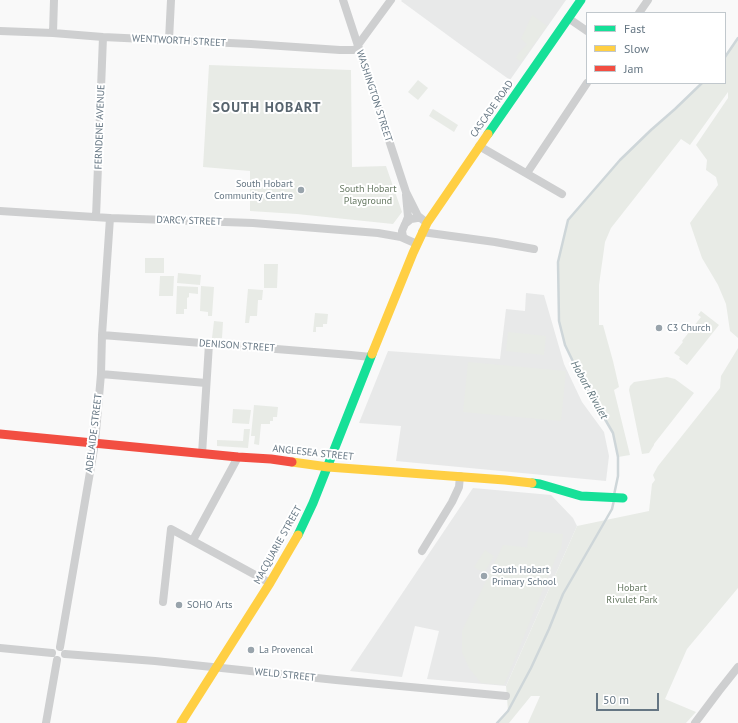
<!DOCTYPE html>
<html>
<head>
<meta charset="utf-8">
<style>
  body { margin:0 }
  #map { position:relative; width:738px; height:723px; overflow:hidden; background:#f9f9f9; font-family:"PT Sans",sans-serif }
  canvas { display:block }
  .legend { position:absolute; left:586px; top:12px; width:140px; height:72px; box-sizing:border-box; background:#fff; border:1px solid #c1c8cd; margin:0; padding:5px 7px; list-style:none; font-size:12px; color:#657683 }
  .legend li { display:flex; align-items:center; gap:8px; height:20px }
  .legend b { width:20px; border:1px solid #c1c8cd }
  .scale { position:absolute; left:596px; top:693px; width:63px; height:18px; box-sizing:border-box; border:2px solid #657683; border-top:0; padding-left:5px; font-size:12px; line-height:14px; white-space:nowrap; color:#657683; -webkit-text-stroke:3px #fff; paint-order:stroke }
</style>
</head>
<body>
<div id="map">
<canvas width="738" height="723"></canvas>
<ul class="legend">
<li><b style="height:5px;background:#16e098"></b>Fast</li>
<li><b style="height:5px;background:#ffcf43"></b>Slow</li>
<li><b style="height:5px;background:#f24e42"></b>Jam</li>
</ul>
<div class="scale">50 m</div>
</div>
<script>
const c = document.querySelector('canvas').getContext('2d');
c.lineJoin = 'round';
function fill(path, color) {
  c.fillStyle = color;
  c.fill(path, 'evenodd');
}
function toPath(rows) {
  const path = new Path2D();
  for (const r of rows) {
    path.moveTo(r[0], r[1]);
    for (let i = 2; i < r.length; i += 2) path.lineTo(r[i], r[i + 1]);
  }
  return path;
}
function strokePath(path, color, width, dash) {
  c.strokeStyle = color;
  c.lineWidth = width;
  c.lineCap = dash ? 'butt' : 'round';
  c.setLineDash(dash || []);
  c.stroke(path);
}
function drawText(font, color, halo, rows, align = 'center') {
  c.font = font + ' "PT Sans",sans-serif';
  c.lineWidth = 4;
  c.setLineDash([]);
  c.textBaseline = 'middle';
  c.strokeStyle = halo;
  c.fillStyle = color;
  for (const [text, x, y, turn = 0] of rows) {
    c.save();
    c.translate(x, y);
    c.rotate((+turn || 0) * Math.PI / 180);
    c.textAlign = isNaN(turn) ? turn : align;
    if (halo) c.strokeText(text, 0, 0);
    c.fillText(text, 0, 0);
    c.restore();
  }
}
fill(toPath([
  [402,0,566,0,510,80,461,45,401,1],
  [526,293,544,295,564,364,582,402,604,432,609,456,606,481,396,461,401,426,359,423,388,351,500,359,506,309,525,311],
  [473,488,551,495,573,518,577,526,506,686,427,679,439,631,415,626,402,677,350,671]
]), '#e8e9e9');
fill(toPath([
  [532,15,547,26,521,62,516,58,518,54,527,44,521,39],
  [738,38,738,338,730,331,726,304,718,285,702,258,690,223,718,185,716,177,706,170,707,160,696,145,728,98,728,92,690,145,681,139,611,228,605,242,599,285,599,325,603,325,613,361,619,387,614,390,630,455,618,457,613,433,581,378,565,345,559,321,558,262,568,220,620,160,651,130,675,109,702,83,725,83,725,57],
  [209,65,351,70,352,167,386,166,402,212,393,224,297,214,250,211,250,171,203,167],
  [418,80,428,88,418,100,408,92],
  [433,109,458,125,454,132,429,116],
  [145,258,164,258,164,273,145,273],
  [264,264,278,264,277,288,264,288],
  [178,273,201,275,200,285,177,283],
  [160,276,174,276,173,296,159,296],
  [177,286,198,287,198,294,189,293,189,297,187,298,187,309,184,309,184,314,176,314],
  [201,286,214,287,212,316,208,316,208,312,200,311],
  [248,289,263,290,262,300,258,300,257,316,250,316,249,323,245,323],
  [701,311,719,325,687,365,679,359,680,357,674,353,683,342,682,341,701,317,698,315],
  [315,313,328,314,327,324,323,324,323,327,316,327,316,332,313,332],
  [214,321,223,322,222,338,212,338],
  [508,332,546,336,544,355,506,351],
  [738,348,738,588,687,649,665,699,696,712,686,723,528,723,540,696,531,696,509,723,497,723,508,711,506,686,577,526,649,511,652,484,655,480,653,475,658,466,720,388,721,376],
  [468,362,566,371,561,421,463,412],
  [667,377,675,379,694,393,654,444,654,445,649,453,642,454,629,390,630,386,634,382],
  [254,405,278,407,277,417,273,417,273,421,270,421,270,424,261,424,259,445,254,444,255,436,251,436],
  [233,409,251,410,249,424,232,423],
  [244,429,250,429,248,448,217,446,217,440,243,441],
  [529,531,563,534,561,550,559,550,504,685,481,683,469,668,462,652,462,631,503,545,534,548,527,547],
  [485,550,494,556,484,573,474,567]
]), '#e8ebe6');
strokePath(toPath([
  [725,57,738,38],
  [614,495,618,476,618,457,613,433,581,378,565,345,559,321,558,262,568,220,620,160,651,130,675,109,702,83],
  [497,723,508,711,531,668,549,629,563,594,612,509,614,500]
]), '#ced6d9', 2.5);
strokePath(toPath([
  [343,0,406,192,418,216,427,223],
  [639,13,648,0],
  [568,18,587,31],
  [0,31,53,33,103,37,251,44,340,50,353,50,359,48],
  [53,33,54,0],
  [169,40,171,0],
  [358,45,391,0],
  [479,146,562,194],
  [527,173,587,83],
  [0,211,110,218,253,223,378,233,401,237,417,244],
  [96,217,103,37],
  [406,222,408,217,406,195],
  [422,232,495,242,534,249],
  [406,239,403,237,402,231,405,224,411,219,417,218,420,218],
  [102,335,351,355,371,357],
  [101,374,206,383],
  [202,454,209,344],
  [193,540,238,457],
  [422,551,452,502,459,487,460,476],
  [163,602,171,529,270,583],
  [60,647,95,443,101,374,102,335,110,218],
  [0,648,52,653],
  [65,654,155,661,336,680,506,696],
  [46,723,57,660],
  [695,723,719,691,738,667]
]), '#cecfd0', 8);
strokePath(toPath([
  [488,134,581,0],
  [532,483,540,484,581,496,623,498],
  [298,535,313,503,372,354]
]), '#16e098', 9);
strokePath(toPath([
  [372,354,413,253,427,223,488,134],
  [292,462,328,467,505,480,532,483],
  [181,723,270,583,298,535]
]), '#ffcf43', 9);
strokePath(toPath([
  [0,434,238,457,271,459,292,462]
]), '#f24e42', 9);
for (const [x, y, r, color] of [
  [301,190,4,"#99a4ac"],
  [659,328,4,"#99a4ac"],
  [484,576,4,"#99a4ac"],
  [179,605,4,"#99a4ac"],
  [251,650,4,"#99a4ac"]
]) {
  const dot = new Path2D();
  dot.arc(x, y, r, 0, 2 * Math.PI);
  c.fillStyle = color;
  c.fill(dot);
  strokePath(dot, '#fff', 1.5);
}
drawText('10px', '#657683', '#fff', [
  ["WENTWORTH STREET",179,41,3],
  ["WASHINGTON STREET",374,96,72],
  ["CASCADE ROAD",492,109,-55],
  ["FERNDENE AVENUE",100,127,-88],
  ["D'ARCY STREET",189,221,2],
  ["DENISON STREET",237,346,4],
  ["ADELAIDE STREET",94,433,-83],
  ["ANGLESEA STREET",313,453,6],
  ["MACQUARIE STREET",278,545,-61],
  ["WELD STREET",285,675,6]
]);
drawText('10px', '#657683', '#fff', [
  ["South Hobart",293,184,"right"],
  ["Community Centre",293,196,"right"],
  ["C3 Church",667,328],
  ["South Hobart",492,570],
  ["Primary School",492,582],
  ["SOHO Arts",187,605],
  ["La Provencal",259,650]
], 'left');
drawText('10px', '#687a64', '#fff', [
  ["South Hobart",368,189],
  ["Playground",368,201],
  ["Hobart",632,588],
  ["Rivulet Park",632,600]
]);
drawText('italic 11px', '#60757c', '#fff', [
  ["Hobart Rivulet",589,390,61]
]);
c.letterSpacing = '1px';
drawText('bold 14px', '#57646e', '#fff', [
  ["SOUTH HOBART",267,108]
]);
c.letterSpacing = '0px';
</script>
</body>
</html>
